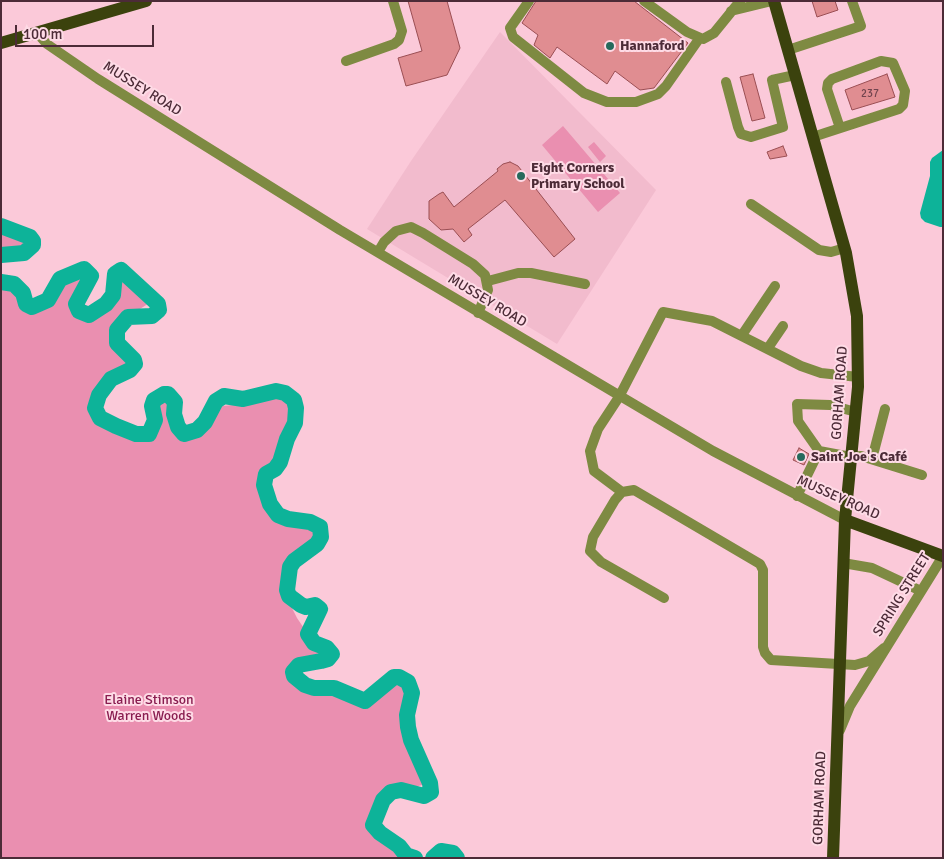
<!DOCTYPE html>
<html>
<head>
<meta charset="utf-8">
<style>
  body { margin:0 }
  #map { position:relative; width:944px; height:859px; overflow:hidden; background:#fbc9d9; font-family:Signika,sans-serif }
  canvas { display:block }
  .frame { position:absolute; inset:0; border:2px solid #4c2b37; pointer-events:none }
  .scale { position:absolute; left:15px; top:25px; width:139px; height:22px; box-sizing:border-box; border:2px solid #4c2b37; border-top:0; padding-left:6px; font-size:15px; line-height:18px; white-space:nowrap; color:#4c2b37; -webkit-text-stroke:4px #fedbe6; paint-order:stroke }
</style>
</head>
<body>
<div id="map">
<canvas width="944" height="859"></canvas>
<div class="frame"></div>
<div class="scale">100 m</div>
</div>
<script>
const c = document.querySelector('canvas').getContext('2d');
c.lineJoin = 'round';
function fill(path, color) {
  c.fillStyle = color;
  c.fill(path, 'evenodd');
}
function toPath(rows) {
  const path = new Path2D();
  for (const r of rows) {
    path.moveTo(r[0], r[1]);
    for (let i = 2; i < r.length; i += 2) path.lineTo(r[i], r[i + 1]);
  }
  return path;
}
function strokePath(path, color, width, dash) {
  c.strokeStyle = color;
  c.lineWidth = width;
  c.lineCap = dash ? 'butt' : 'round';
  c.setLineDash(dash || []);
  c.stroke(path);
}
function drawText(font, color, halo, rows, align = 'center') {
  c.font = font + ' Signika,sans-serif';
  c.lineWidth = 4;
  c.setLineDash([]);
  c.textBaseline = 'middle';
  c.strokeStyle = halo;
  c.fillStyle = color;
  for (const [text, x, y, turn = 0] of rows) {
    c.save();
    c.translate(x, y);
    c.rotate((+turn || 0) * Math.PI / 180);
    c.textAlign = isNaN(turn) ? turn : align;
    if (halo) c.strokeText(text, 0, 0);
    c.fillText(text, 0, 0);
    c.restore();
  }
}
fill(toPath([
  [500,32,656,190,557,344,367,229,411,161]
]), '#f2bbcd');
fill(toPath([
  [563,126,620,193,598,212,542,145],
  [594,142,606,156,600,162,588,147],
  [1,231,13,238,22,239,25,242,25,248,1,251],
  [75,274,83,277,78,297,81,312,89,319,99,315,112,303,117,291,117,280,123,280,139,294,150,299,151,302,119,322,112,333,116,348,129,364,128,368,109,376,99,386,93,398,94,413,105,424,138,440,150,439,157,422,160,404,163,401,169,398,178,432,183,438,190,440,204,431,217,408,222,406,255,403,279,396,291,404,292,421,280,443,273,464,264,477,261,489,267,507,279,519,293,525,317,529,316,539,299,554,290,569,285,587,289,602,297,618,314,643,326,652,325,656,298,667,294,672,296,684,300,688,311,692,334,691,367,706,373,704,390,685,402,683,406,686,404,727,406,740,423,782,422,785,412,788,392,787,384,793,374,816,373,828,379,837,414,858,1,858,1,286,15,289,29,307,37,310,42,309,53,301,53,294,60,282]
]), '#ea8fb0');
fill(toPath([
  [943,150,943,227,940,227,925,222,921,218,920,213,930,176,930,162,932,158]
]), '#0db399');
strokePath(toPath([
  [1,226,30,237,33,241,33,245,24,253,1,255],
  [1,282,14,284,23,293,26,304,32,307,48,300,60,279,84,269,91,276,76,304,79,311,89,315,106,304,113,295,115,274,121,270,158,304,159,310,152,316,128,317,117,330,117,343,134,360,135,364,130,370,111,379,99,395,95,408,100,418,116,426,136,434,149,434,155,420,152,406,154,400,164,394,168,394,175,402,174,414,178,427,184,434,197,430,205,422,216,401,224,396,243,399,276,391,285,393,294,400,296,408,295,423,287,439,280,462,275,469,266,474,264,485,270,504,278,515,288,519,310,522,320,527,321,537,317,544,294,561,290,567,287,590,289,596,301,605,306,607,315,605,320,609,308,634,314,643,327,648,332,654,328,659,321,661,299,665,293,672,294,676,305,685,314,688,334,688,365,701,394,677,399,677,408,682,412,693,407,715,408,727,411,740,430,783,431,792,424,796,401,790,391,792,383,800,373,825,380,833,399,846,406,855,415,858],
  [433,858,441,851,453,853,457,858]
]), '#0db399', 16);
const building = toPath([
  [408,1,447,1,460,48,447,75,406,86,398,58,422,51,408,1],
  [536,1,634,1,688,43,654,88,640,90,615,71,607,84,557,47,550,58,534,45,538,35,522,23,536,1],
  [812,1,835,1,838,10,817,17,812,1],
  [753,74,765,118,752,121,740,77,753,74],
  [887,74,895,97,852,110,845,90,887,74],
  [783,146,787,156,770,159,767,152,783,146],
  [510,162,518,166,575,239,554,257,505,200,468,229,472,235,464,242,453,229,441,230,429,219,429,201,439,194,443,192,454,207,498,171,497,169,503,164,510,162],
  [799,448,809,454,804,465,793,460,799,448]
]);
fill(building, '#e08d91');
strokePath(building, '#9a4e53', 1);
strokePath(toPath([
  [529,1,510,28,513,37,584,93,607,102,636,102,658,94,666,86,699,39],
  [644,1,687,32,703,39,714,33,740,1],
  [731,11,772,1],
  [37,33,47,44,98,79,340,230,713,451,845,520],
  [788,50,861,26,852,1],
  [346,61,394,44,399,40,402,31,393,1],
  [726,82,738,127,741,134,751,137,783,127,772,80,795,75],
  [813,137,825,133,899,109,903,105,905,91,893,63,881,61,832,79,828,83,827,89,840,128],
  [751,204,819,250,831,252,845,248],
  [378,252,384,242,396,231,411,227,423,233,473,264,485,275,488,290,478,313],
  [488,281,518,273,531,273,585,284],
  [742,335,775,286],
  [768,348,783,326],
  [819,451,851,457,861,456,922,475],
  [872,459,885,409],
  [622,492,594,471,590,451,598,429,619,397,663,312,712,321,801,366,821,373,858,377],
  [797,496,819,451,798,421,797,404,830,405,856,412],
  [843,563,872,568,921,591],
  [664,598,601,562,590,551,593,537,615,500,622,492,634,490,760,564,763,570,763,647,765,653,771,660,855,665,869,661,884,648],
  [840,730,850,706,943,556]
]), '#7e8a42', 10);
strokePath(toPath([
  [774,1,846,253,857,316,858,387,845,520,833,858],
  [1,43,146,1],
  [845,520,943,556]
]), '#3b420d', 12);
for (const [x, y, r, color] of [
  [610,46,5,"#266a5c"],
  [521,176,5,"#266a5c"],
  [801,457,5,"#266a5c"]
]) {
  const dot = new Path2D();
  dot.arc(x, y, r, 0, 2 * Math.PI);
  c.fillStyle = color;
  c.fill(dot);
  strokePath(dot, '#fedbe6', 2);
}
drawText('11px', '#71444e', null, [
  ["237",870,94]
]);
drawText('bold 14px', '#4c2b37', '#fedbe6', [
  ["Hannaford",620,46],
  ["Eight Corners",531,168],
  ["Primary School",531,184],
  ["Saint Joe's Café",811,457]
], 'left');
drawText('14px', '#4c2b37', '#fedbe6', [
  ["MUSSEY ROAD",142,89,32],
  ["MUSSEY ROAD",487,301,31],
  ["GORHAM ROAD",840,393,-86],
  ["MUSSEY ROAD",838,498,24],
  ["SPRING STREET",902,595,-58],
  ["GORHAM ROAD",820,798,-88]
]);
drawText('14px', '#891c4f', '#fedbe6', [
  ["Elaine Stimson",149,700],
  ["Warren Woods",149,716]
]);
</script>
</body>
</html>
